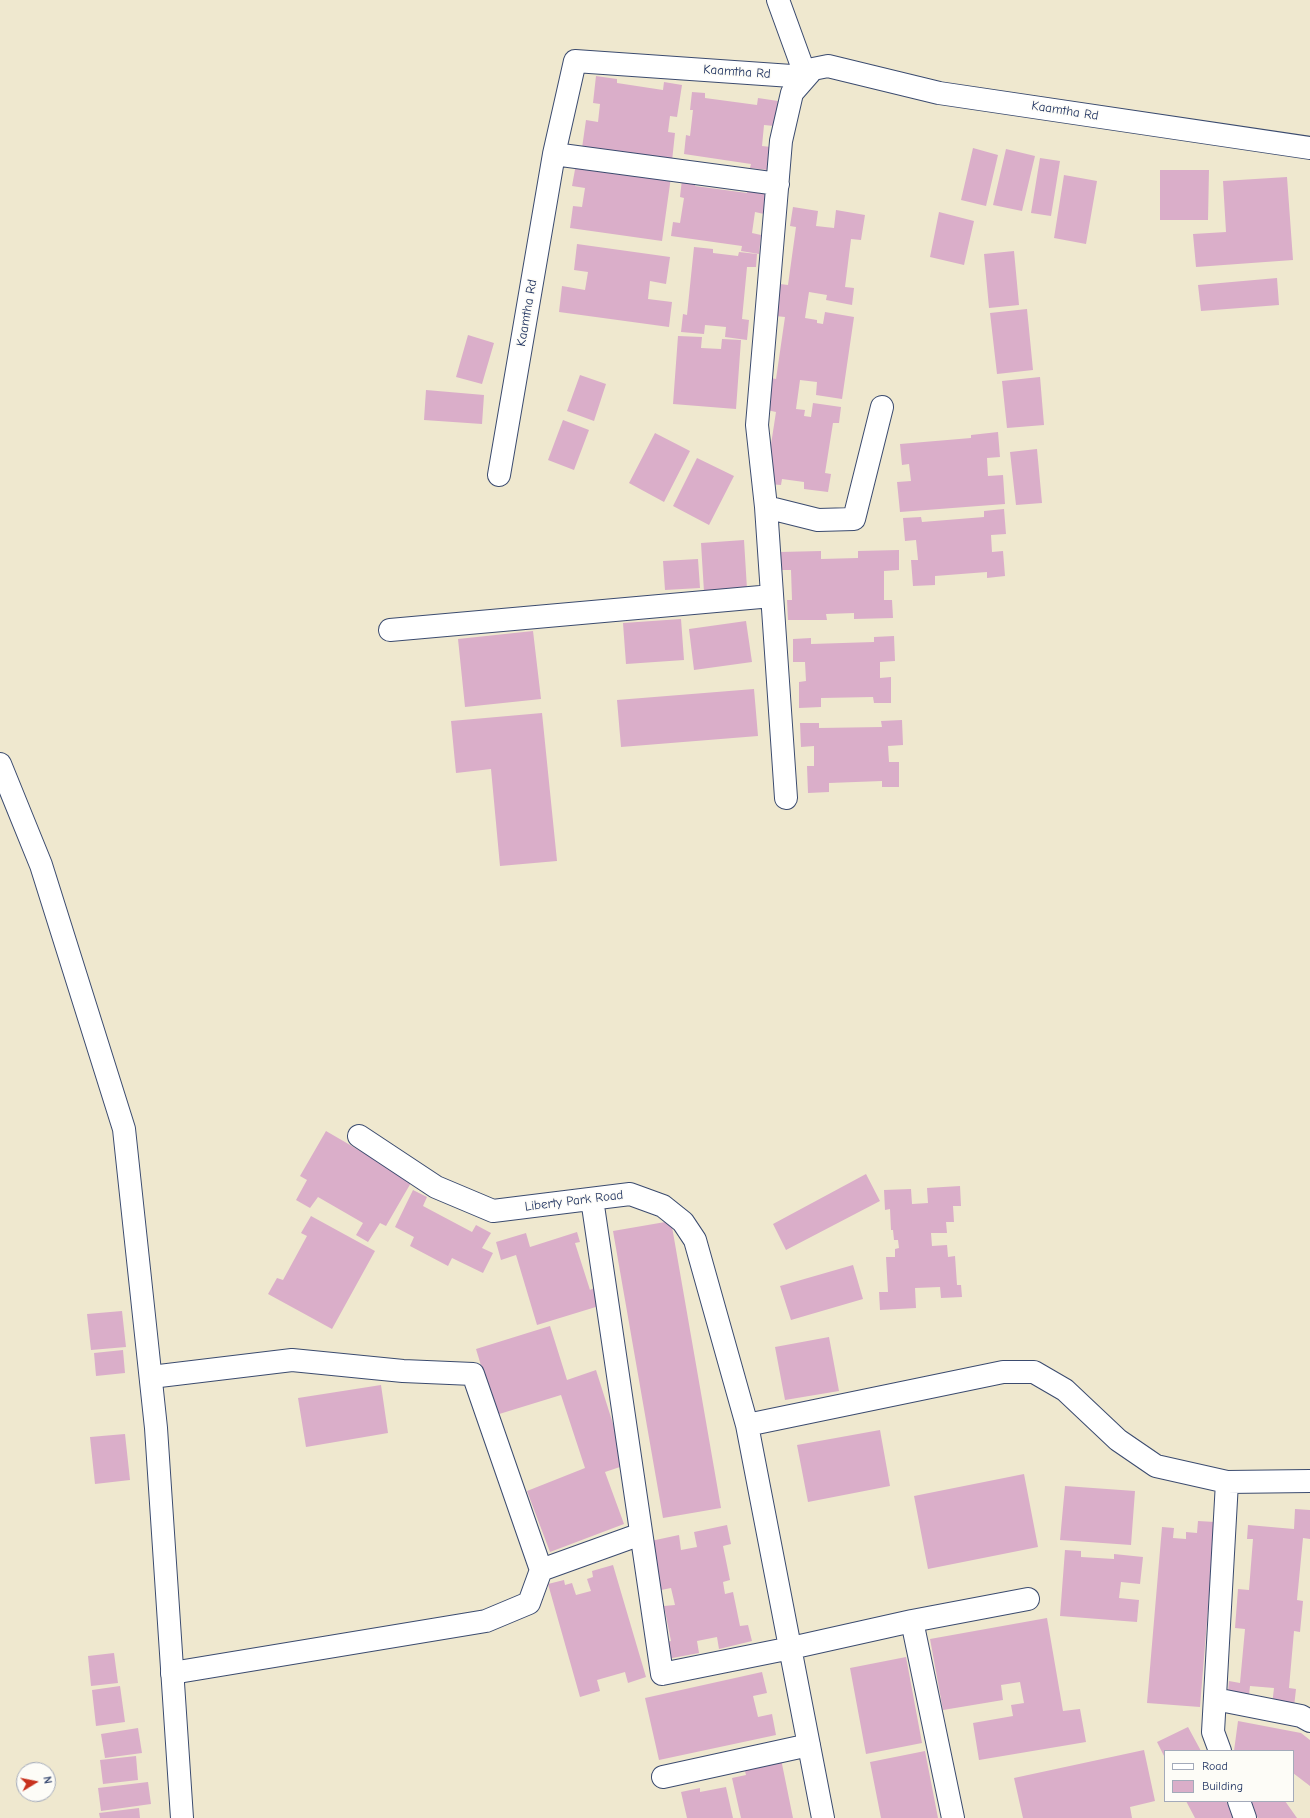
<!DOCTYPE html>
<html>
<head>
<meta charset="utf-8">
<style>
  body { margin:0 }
  #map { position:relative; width:1310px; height:1818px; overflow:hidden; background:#efe8cf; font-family:"Comic Neue",sans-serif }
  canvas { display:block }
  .legend { position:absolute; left:1164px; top:1750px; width:130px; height:52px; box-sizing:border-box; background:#fdfcf7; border:1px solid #a3aaba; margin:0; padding:5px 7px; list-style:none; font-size:12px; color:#1b2f5e }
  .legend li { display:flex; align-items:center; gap:8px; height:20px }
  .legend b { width:20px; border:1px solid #a3aaba }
  .north { position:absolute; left:16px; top:1762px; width:40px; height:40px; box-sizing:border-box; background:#fdfcf7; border:1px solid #a3aaba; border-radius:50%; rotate:80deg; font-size:11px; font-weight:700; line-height:16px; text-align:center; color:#1b2f5e }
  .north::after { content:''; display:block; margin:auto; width:14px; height:18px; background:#c8321e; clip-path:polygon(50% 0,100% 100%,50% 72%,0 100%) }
</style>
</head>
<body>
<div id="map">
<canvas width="1310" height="1818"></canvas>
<ul class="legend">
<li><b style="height:5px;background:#fff"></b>Road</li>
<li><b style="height:11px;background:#daaec9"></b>Building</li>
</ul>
<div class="north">N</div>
</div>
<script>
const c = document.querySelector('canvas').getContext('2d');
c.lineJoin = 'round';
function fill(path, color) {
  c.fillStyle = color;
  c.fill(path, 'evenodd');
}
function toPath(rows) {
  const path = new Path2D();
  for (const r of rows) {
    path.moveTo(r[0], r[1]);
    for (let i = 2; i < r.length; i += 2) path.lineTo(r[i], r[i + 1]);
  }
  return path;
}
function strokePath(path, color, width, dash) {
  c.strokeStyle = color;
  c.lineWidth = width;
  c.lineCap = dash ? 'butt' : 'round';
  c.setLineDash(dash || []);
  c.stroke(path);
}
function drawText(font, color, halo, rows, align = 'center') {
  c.font = font + ' "Comic Neue",sans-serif';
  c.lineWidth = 3;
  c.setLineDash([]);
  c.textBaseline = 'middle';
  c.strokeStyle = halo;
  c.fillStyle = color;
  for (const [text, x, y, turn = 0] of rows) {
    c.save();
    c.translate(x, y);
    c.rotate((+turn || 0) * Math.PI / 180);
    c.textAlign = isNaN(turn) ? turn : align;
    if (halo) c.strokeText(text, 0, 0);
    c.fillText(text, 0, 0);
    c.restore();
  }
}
fill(toPath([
  [596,76,617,79,617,83,663,90,664,82,682,85,677,117,670,116,668,132,675,133,672,161,582,148,586,120,598,122,600,104,593,103],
  [692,92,705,93,705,98,757,105,758,98,778,101,774,126,764,125,762,146,771,147,768,170,750,168,751,164,684,154,686,135,690,136,693,110,690,110],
  [973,148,998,155,986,206,961,200],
  [1006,149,1035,156,1022,211,993,205],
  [1040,158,1060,161,1051,216,1031,213],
  [576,164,671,177,662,241,570,228,573,206,582,207,585,188,572,186],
  [1160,170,1209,170,1208,220,1160,220],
  [1064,175,1097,181,1086,244,1054,238],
  [1287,177,1293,260,1196,267,1193,234,1226,232,1223,181],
  [682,179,696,181,695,186,747,193,748,186,768,189,764,214,755,212,752,233,761,235,759,254,741,251,742,246,671,236,673,222,680,223,684,198,680,197],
  [793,207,818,211,816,226,834,228,836,210,865,215,861,240,851,239,845,287,854,288,852,305,826,300,827,295,809,292,805,318,817,320,817,323,823,324,825,312,854,317,842,399,816,395,817,382,800,380,796,409,805,410,804,416,811,417,813,403,841,407,839,423,833,423,825,473,831,474,828,492,804,489,804,482,782,479,781,485,769,484,768,464,776,412,767,410,771,378,776,379,785,317,775,316,780,284,788,285,796,227,790,226],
  [939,212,974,221,964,265,930,257],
  [577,244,670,257,666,284,650,281,648,299,672,302,669,327,559,312,562,286,585,290,588,272,574,270],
  [694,247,713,249,713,253,738,256,739,252,757,254,756,267,747,267,742,319,749,320,747,340,725,337,726,327,705,325,704,334,681,332,683,314,687,315],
  [1014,251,1019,305,989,308,984,254],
  [1277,278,1279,305,1201,311,1198,285],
  [1027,309,1033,370,997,374,990,313],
  [468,335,494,343,482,384,456,377],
  [678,336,702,337,701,348,721,349,722,339,741,340,736,409,673,404],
  [580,375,606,384,594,421,567,411],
  [1040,377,1044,425,1007,428,1002,381],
  [426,390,484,395,482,424,424,420],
  [563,420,589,430,574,470,548,460],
  [998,432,1000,457,987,458,988,476,1003,475,1005,504,900,512,897,482,911,481,909,464,902,465,900,444,971,438,971,435],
  [655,433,690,451,664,502,629,483],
  [1037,449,1042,503,1016,505,1010,452],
  [697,458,734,476,709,525,673,506],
  [1004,509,1006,534,991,535,992,552,1003,551,1005,576,987,578,987,572,935,576,935,585,913,586,911,560,918,560,916,540,905,541,903,518,921,517,922,522,984,517,984,511],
  [744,540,747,589,704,592,701,543],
  [899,550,899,570,884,571,884,600,892,600,893,618,854,619,854,613,826,614,827,620,788,620,787,600,792,600,791,570,780,570,780,552,821,551,821,559,858,558,858,551],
  [698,559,700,588,665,590,663,561],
  [681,619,684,660,626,664,623,623],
  [746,621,752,662,694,670,689,629],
  [533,631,541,699,465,707,458,639],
  [894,636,895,661,880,662,880,678,891,677,891,703,874,703,873,697,821,698,821,707,799,708,799,682,806,681,805,662,793,662,793,639,811,638,811,644,874,642,874,637],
  [754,689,758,736,621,747,617,700],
  [542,713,557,861,500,866,491,769,456,773,451,721],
  [902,720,903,745,888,746,889,762,899,762,899,787,882,787,882,781,829,783,829,792,808,793,807,766,814,766,814,746,801,747,800,723,819,723,819,728,882,727,881,721],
  [326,1131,412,1181,386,1226,380,1223,368,1242,356,1235,363,1223,318,1197,310,1208,296,1200,307,1180,300,1176],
  [866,1174,880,1201,786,1250,773,1224],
  [960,1186,961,1206,953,1206,954,1222,946,1222,947,1233,931,1233,932,1246,947,1245,948,1257,955,1256,957,1285,961,1285,962,1297,941,1298,940,1287,915,1288,916,1308,880,1310,879,1292,888,1292,886,1257,895,1257,895,1249,899,1248,898,1240,894,1240,893,1230,891,1230,890,1209,885,1210,884,1190,911,1189,912,1204,928,1203,927,1188],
  [413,1190,427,1197,423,1206,472,1232,476,1225,491,1233,482,1248,493,1253,483,1273,452,1258,448,1266,410,1246,414,1237,395,1227],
  [311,1216,375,1251,332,1329,268,1294,277,1278,283,1280,307,1236,301,1233],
  [671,1221,721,1508,663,1518,613,1231],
  [577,1232,580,1242,575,1243,590,1290,594,1288,599,1306,537,1325,516,1255,501,1260,496,1242,526,1233,530,1247],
  [853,1265,863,1299,791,1320,780,1286],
  [122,1311,126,1347,91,1350,87,1314],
  [550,1326,567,1380,596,1370,626,1465,605,1472,624,1524,550,1552,527,1491,585,1468,561,1395,496,1415,476,1349],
  [829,1337,839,1391,785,1400,775,1347],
  [123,1350,125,1373,96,1376,94,1353],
  [381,1385,388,1433,306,1447,298,1398],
  [880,1430,890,1486,808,1502,797,1445],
  [125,1434,130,1480,95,1484,90,1437],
  [1024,1474,1038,1547,928,1569,914,1496],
  [1065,1486,1135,1491,1131,1545,1060,1540],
  [1295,1509,1310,1510,1310,1539,1303,1538,1297,1600,1303,1601,1300,1632,1294,1631,1289,1688,1296,1689,1294,1707,1272,1705,1274,1688,1250,1686,1249,1695,1228,1692,1229,1681,1240,1683,1245,1629,1235,1628,1238,1589,1249,1590,1253,1539,1247,1539,1248,1525,1294,1529],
  [1198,1521,1215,1522,1200,1707,1147,1703,1162,1527,1174,1528,1173,1538,1186,1539,1186,1532,1197,1533],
  [727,1525,731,1544,723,1546,730,1580,723,1582,725,1594,733,1592,740,1626,748,1625,752,1641,719,1649,717,1637,697,1641,699,1653,667,1659,663,1643,671,1641,664,1606,675,1605,671,1588,661,1590,654,1560,646,1542,679,1535,681,1550,697,1547,694,1532],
  [1065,1550,1081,1551,1081,1557,1114,1559,1114,1554,1143,1557,1140,1584,1121,1582,1119,1598,1139,1600,1137,1622,1060,1616],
  [613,1565,646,1677,628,1683,625,1672,597,1680,600,1691,580,1697,548,1584,564,1580,565,1585,572,1583,576,1595,591,1591,587,1579,593,1577,592,1571],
  [1047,1618,1063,1711,1080,1709,1086,1742,979,1760,973,1723,1013,1716,1011,1705,1024,1703,1020,1682,1001,1685,1003,1700,943,1710,930,1639],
  [114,1653,118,1683,91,1686,88,1656],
  [906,1657,922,1743,866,1754,850,1668],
  [762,1672,767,1693,753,1696,758,1717,772,1714,776,1735,659,1760,645,1698],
  [120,1686,125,1722,96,1726,92,1690],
  [1238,1721,1301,1733,1310,1740,1310,1786,1293,1773,1293,1751,1234,1751],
  [1188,1727,1201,1751,1165,1751,1165,1758,1157,1742],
  [138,1728,142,1753,105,1758,101,1734],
  [1144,1750,1155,1801,1130,1807,1132,1818,1023,1818,1014,1778],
  [925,1751,938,1818,881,1818,870,1762],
  [136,1756,138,1780,103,1784,100,1760],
  [781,1759,793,1818,741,1818,732,1778,746,1775,744,1767],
  [148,1782,151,1804,101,1811,98,1788],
  [726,1787,733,1818,687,1818,681,1792,700,1788,700,1792],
  [1186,1801,1226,1801,1235,1818,1195,1818],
  [1246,1801,1285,1801,1297,1818,1258,1818],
  [139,1808,140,1818,100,1818,99,1813]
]), '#daaec9');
const minor = toPath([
  [778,0,806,77,792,93,781,141,757,425,766,507,818,520,854,519,882,407],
  [554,154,778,184],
  [499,475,554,154,575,61,806,77,813,69,828,66,939,93,1310,148],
  [766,507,786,798],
  [390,630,772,596],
  [359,1136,436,1187,493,1211,630,1194,663,1206,683,1222,695,1240,747,1425,823,1818],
  [592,1199,662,1674,791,1648,912,1621,1028,1599],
  [151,1377,292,1360,403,1371,473,1374,541,1570,641,1534],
  [747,1425,1003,1372,1034,1372,1065,1390,1118,1440,1156,1466,1227,1482,1310,1481],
  [912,1621,953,1818],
  [172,1673,486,1621,529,1603,541,1570],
  [1215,1699,1301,1716,1310,1721],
  [1220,1751,1213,1732,1227,1482],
  [663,1777,809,1745],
  [1239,1801,1245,1818]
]);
const tertiary = toPath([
  [0,764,41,865,124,1129,156,1428,182,1818]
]);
strokePath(minor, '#3b4b6f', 24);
strokePath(tertiary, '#3b4b6f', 24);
strokePath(minor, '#fff', 22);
strokePath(tertiary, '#fff', 22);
drawText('13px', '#1b2f5e', '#fdfcf7', [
  ["Kaamtha Rd",737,72,4],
  ["Kaamtha Rd",1065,111,9],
  ["Kaamtha Rd",527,313,-80],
  ["Liberty Park Road",574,1201,-7]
]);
</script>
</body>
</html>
